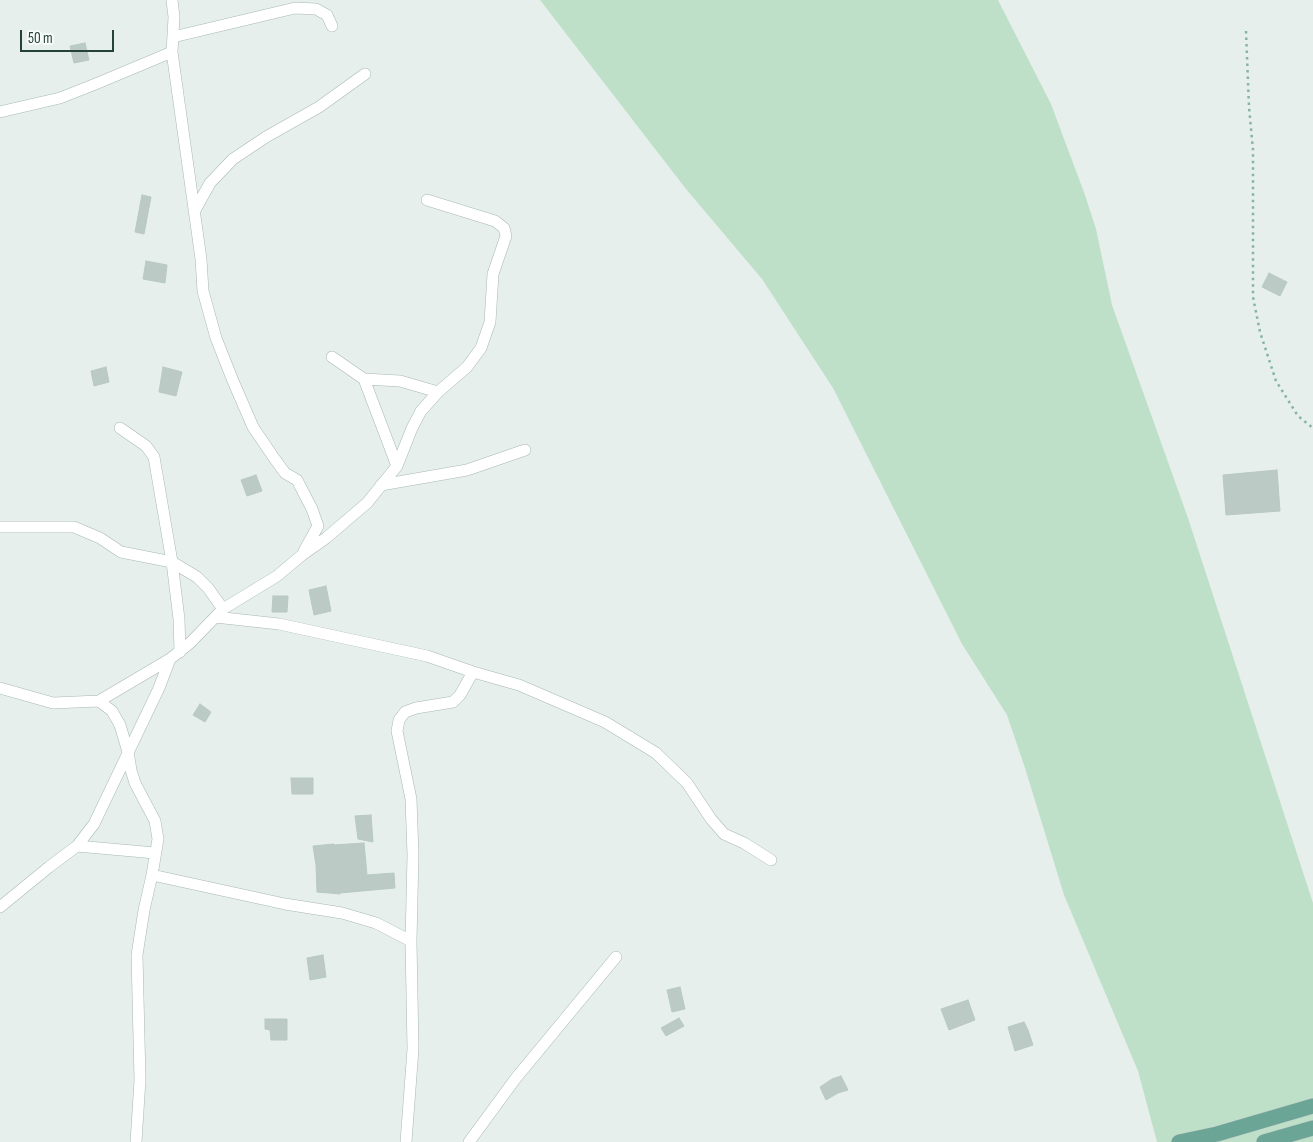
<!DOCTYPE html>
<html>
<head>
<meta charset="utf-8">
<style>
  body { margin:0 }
  #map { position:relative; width:1313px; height:1142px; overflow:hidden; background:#e6efeb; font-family:"Sofia Sans Condensed",sans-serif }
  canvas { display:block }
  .scale { position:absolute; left:20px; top:30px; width:94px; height:22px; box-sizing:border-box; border:2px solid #24423a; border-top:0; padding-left:6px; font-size:15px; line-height:18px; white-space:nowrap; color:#24423a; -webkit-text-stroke:4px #f7fbf9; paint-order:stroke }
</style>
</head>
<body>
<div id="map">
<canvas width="1313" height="1142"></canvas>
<div class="scale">50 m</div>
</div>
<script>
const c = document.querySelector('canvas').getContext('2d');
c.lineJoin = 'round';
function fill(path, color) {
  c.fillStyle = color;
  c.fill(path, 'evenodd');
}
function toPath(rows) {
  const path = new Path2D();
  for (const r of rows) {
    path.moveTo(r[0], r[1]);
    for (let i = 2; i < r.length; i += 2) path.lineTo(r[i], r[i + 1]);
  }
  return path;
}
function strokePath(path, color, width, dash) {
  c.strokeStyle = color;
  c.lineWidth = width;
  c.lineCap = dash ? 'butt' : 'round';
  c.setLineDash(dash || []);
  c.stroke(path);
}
fill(toPath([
  [540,0,998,0,1051,104,1085,195,1096,229,1112,305,1188,518,1313,903,1313,1142,1157,1142,1138,1071,1064,895,1025,768,1007,715,962,644,833,388,762,279,686,189]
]), '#bfe0c8');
const building = toPath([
  [85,43,89,60,74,63,70,46,85,43],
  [142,195,151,197,144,234,135,232,142,195],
  [146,261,167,265,165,283,143,279,146,261],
  [1269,273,1287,282,1280,296,1262,287,1269,273],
  [106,367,109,382,94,386,91,371,106,367],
  [163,367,182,372,176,396,159,392,163,367],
  [1277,470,1280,511,1226,515,1223,475,1277,470],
  [256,475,262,491,247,496,241,480,256,475],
  [326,586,331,611,314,615,309,590,326,586],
  [273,596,288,596,287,612,272,612,273,596],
  [200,704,211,712,205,722,193,715,200,704],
  [291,778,313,778,313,794,292,794,291,778],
  [371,815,373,842,358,839,355,816,371,815],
  [364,843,367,875,394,873,395,888,340,893,340,894,317,892,316,865,313,846,334,844,334,845,364,843],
  [323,955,326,977,310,980,307,958,323,955],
  [680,987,685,1009,672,1012,667,990,680,987],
  [968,1000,975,1020,949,1030,941,1009,968,1000],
  [679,1018,684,1026,666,1036,661,1028,679,1018],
  [265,1019,287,1019,287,1040,271,1040,270,1030,265,1029,265,1019],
  [1024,1022,1028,1030,1033,1045,1015,1051,1008,1027,1024,1022],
  [841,1076,848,1090,838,1093,826,1100,820,1087,832,1079,841,1076]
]);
fill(building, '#bbcac4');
strokePath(building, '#b8c9c2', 1);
const street = toPath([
  [172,0,174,17,172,52,201,259,203,291,216,338,233,381,253,427,274,458,285,473,297,480,312,509,318,526,304,551],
  [173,37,295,8,316,9,327,15,332,26],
  [0,112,60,98,98,83,172,52],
  [194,212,210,183,233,159,266,137,319,107,365,74],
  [332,357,364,379,400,381,438,392],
  [364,379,397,466],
  [120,428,146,446,154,457,172,562,179,619,180,652],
  [381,485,467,470,525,450],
  [0,527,74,527,100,538,121,552,172,562,197,577,208,588,223,609],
  [215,617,279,624,427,656,473,672,519,685,605,722,656,753,687,783,711,819,724,834,744,843,771,860],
  [0,688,53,703,99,701,170,659,190,643,223,609,277,576,302,555,326,538,367,503,397,466,412,428,421,411,438,392,467,367,481,348,490,322,493,274,506,236,504,228,495,221,427,200],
  [99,701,112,711,120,725,128,752,131,770,135,783,155,821,158,839,152,875,144,910,137,955,140,1080,136,1142],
  [77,846,155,853],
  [152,875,285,904,342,913,376,923,411,941],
  [0,907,49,867,77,846,94,824,159,688,170,659],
  [406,1142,413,1049,411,941,413,855,411,799,397,731,399,720,405,712,416,708,453,702,460,695,473,672],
  [469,1142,516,1078,616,957]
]);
const primary = toPath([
  [1179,1142,1217,1134,1313,1106],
  [1264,1142,1313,1128]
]);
strokePath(street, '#a8b8b2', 12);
strokePath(primary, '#c2cac8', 16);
strokePath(toPath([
  [1246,31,1249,107,1253,150,1253,297,1260,332,1276,381,1298,416,1313,428]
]), '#86b3a5', 2.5, [2.5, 4]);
strokePath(street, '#fff', 11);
strokePath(primary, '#6aa596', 15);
</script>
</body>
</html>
